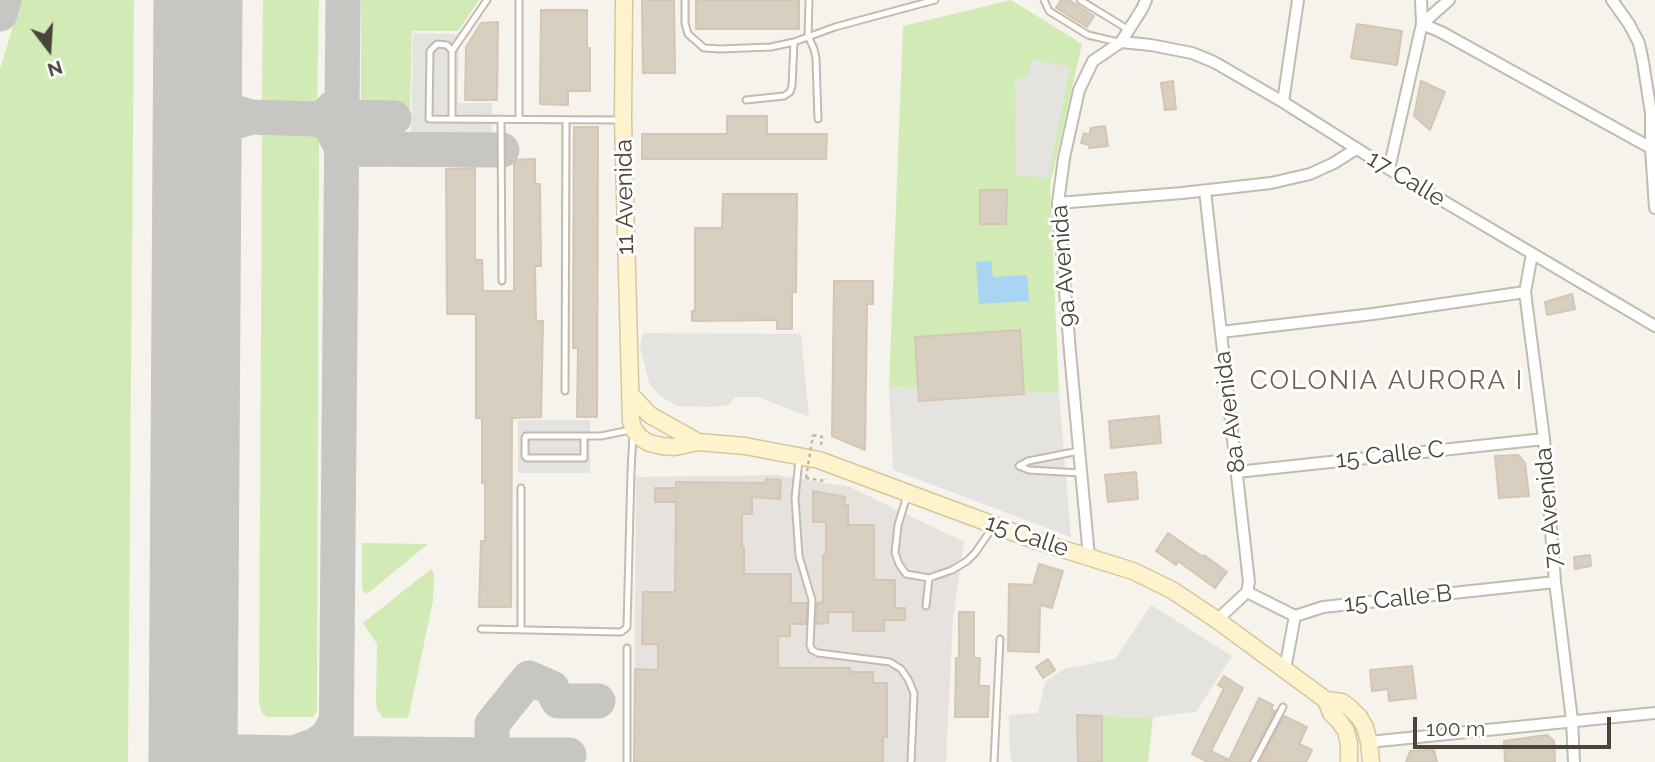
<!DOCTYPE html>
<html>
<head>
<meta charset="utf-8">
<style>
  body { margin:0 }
  #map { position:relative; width:1655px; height:762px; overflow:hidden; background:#f6f3ec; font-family:Raleway,sans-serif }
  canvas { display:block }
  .north { position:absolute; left:14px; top:14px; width:70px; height:70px; -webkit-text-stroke:5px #fff; paint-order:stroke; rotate:163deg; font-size:19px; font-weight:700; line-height:28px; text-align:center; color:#4b4439 }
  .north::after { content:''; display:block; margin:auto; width:24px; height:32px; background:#4b4439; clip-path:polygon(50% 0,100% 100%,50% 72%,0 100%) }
  .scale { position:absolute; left:1413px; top:717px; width:198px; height:32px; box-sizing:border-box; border:4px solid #4b4439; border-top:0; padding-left:9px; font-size:21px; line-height:24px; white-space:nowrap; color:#4b4439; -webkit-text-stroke:5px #fff; paint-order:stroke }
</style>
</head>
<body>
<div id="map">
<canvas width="1655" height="762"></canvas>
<div class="north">N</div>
<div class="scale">100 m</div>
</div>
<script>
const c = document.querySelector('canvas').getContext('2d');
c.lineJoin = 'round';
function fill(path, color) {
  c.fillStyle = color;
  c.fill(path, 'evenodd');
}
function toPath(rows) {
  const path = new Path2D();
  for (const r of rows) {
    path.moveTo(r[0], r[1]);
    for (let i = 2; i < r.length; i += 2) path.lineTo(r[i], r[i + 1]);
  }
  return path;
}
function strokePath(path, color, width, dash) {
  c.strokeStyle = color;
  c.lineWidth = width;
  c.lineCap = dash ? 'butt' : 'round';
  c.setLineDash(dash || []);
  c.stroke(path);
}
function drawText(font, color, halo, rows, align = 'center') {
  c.font = font + ' Raleway,sans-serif';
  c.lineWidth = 6;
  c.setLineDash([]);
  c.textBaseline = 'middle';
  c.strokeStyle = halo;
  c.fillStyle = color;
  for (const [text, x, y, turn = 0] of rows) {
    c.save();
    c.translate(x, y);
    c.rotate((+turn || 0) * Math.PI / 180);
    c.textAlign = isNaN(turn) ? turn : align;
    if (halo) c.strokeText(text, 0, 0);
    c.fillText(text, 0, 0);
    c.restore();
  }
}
fill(toPath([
  [777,475,850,487,964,542,953,619,946,762,634,762,636,477]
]), '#e6e2dd');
fill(toPath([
  [21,0,134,0,128,762,0,762,0,69],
  [263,0,319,0,317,106,262,107],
  [361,0,479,0,458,31,412,31,410,109,361,108],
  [1011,0,1082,44,1050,185,1059,393,889,387,903,26],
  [262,132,310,132,316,135,319,142,317,711,313,717,267,717,262,713,259,702],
  [362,543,428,544,367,594,363,591,362,588],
  [431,569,434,573,433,601,409,715,407,718,383,718,377,709,376,703,377,644,363,623],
  [1102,716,1153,717,1148,762,1102,762]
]), '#d2eab5');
fill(toPath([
  [413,33,459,34,458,103,492,103,492,134,411,133],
  [1032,59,1070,67,1048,178,1016,175,1015,80,1027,77],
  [643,333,801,334,809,417,758,397,735,397,728,405,712,407,677,406,660,396,649,383,640,346],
  [889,387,1059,393,1071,537,893,470],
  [518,420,590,420,590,473,518,473],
  [1151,605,1232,656,1196,712,1153,717,1078,715,1078,762,1012,762,1009,743,1009,715,1038,713,1045,682,1064,669,1115,659]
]), '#e5e3e0');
fill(toPath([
  [991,261,993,277,1027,275,1029,301,979,304,976,262]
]), '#a9d4f2');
strokePath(toPath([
  [0,14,4,0],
  [198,56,201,73,207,89,218,103,234,112,251,117,314,119,324,117,333,108],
  [342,117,394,118],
  [314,119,323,121,331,127,342,149,502,150],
  [197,160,201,143,211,132,225,125,251,117],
  [336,722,327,737,316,745,294,753,492,755,492,762],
  [194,724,199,737,208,746,226,751,241,752],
  [569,755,492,755,492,724,529,678,552,688,558,701,598,701],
  [203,762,213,757,244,752,294,753,313,762],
  [336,762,343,0]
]), '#c8c6c3', 35);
strokePath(toPath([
  [193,762,198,0]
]), '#c8c6c3', 89);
const building = toPath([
  [642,0,674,0,675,73,643,73,642,0],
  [696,0,799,0,799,29,696,29,696,0],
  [1061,0,1069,0,1094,16,1087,27,1056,8,1061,0],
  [541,10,587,10,587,48,590,48,590,91,568,91,568,105,540,104,541,10],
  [498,22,497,100,465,100,466,47,481,23,498,22],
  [1357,24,1402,31,1397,65,1351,58,1357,24],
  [1173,81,1176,109,1165,110,1161,83,1173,81],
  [1421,81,1445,92,1430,130,1414,116,1421,81],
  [727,116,767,116,767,134,827,134,826,159,642,159,642,134,727,134,727,116],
  [1105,126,1108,146,1089,148,1090,145,1081,143,1084,133,1089,135,1091,128,1105,126],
  [574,127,598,127,597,417,577,417,578,348,573,348,574,127],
  [535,159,535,184,540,184,541,266,535,266,536,321,543,321,541,417,512,418,511,607,479,607,481,541,485,541,485,482,482,483,482,418,476,418,476,314,447,314,446,169,475,168,475,260,482,260,483,291,514,291,514,160,535,159],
  [980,190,1007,190,1006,224,980,224,980,190],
  [723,194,797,194,796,292,792,292,792,329,777,329,777,320,692,321,692,311,695,311,695,228,722,228,723,194],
  [834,281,873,281,873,304,867,304,865,450,832,436,834,281],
  [1572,294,1575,309,1547,315,1545,302,1572,294],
  [1020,330,1024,394,919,401,915,337,1020,330],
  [1159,416,1161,443,1111,448,1109,421,1159,416],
  [1518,455,1525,463,1529,496,1499,498,1495,456,1518,455],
  [1136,472,1138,499,1108,502,1105,475,1136,472],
  [766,479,781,480,780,499,752,497,752,514,742,514,742,547,744,547,744,574,791,574,791,603,807,603,806,624,790,624,790,636,778,636,778,668,850,668,850,672,873,672,873,683,887,683,887,737,883,737,883,762,634,762,635,669,658,670,658,644,642,644,643,592,675,592,676,502,655,502,655,488,676,488,676,482,766,483,766,479],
  [813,491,845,497,844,505,848,505,848,525,874,525,874,580,895,580,895,608,905,608,905,620,884,620,884,631,853,631,853,612,828,612,828,623,816,624,817,603,823,602,823,555,826,555,826,522,813,522,813,491],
  [1168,533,1203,557,1204,555,1227,572,1215,588,1178,561,1176,565,1156,551,1168,533],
  [1590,555,1591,566,1575,569,1574,557,1590,555],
  [1039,564,1063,571,1052,608,1040,605,1039,652,1008,651,1009,584,1033,585,1039,564],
  [959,612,974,612,974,658,980,658,979,686,989,686,988,717,955,717,956,658,959,658,959,612],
  [1048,659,1055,670,1043,678,1036,667,1048,659],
  [1412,666,1416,698,1389,701,1388,689,1372,691,1370,670,1412,666],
  [1224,676,1243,688,1211,751,1229,760,1259,698,1273,705,1271,709,1275,711,1249,762,1208,762,1192,754,1224,688,1218,685,1224,676],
  [1077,715,1102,716,1102,762,1078,762,1077,715],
  [1284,716,1307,727,1299,744,1312,750,1306,762,1260,762,1284,716],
  [1547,735,1554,741,1555,762,1505,762,1504,741,1547,735],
  [1434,750,1437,762,1406,762,1410,751,1434,750]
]);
fill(building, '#d8cfc1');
strokePath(building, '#d3c7b4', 2);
const service = toPath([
  [519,0,519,119],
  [685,0,685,23,688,34,704,48,720,49,771,47,794,42,835,27,935,0],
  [809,0,808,36,814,49,816,58,818,119],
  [1044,0,1049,11,1088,35,1118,42],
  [1080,0,1129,30],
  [452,51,487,0],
  [746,100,784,96,790,92,792,86,794,42],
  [452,119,452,51,447,45,437,44,430,51,429,119,620,120],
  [501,119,502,281],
  [565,391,566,120],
  [584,436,584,458,527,458,525,456,525,438,526,436,601,436,630,430],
  [1079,451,1028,461,1019,466,1029,470,1080,473],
  [799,460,795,498,799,556,812,600,810,645,812,650,818,653,890,662,901,669,908,679,914,693,911,762],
  [907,496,898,525,895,553,899,564,906,574,929,578,952,570,967,561,975,553,993,527],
  [926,606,929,578],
  [481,629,621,632,625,629,627,627,631,471,633,435],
  [521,629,521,488],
  [627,648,627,762],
  [994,762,1000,639],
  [1254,762,1283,707]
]);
const minor = toPath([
  [1449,0,1422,24,1441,32,1651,148],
  [1612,0,1629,24,1639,43,1643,62,1651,113,1651,148,1655,208],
  [1121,42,1151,45,1192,53,1214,62,1283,102,1389,169,1655,326],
  [1283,102,1298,0],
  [1389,169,1422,24,1421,0],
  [1205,191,1249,582,1247,592,1217,620],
  [1058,203,1182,193,1271,183,1310,174,1334,163,1356,149],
  [1532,254,1525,292,1544,439,1555,582,1572,720,1574,762],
  [1221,332,1373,314,1525,292],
  [1237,472,1544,439],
  [1089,557,1070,352,1058,203,1064,158,1079,90,1093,61,1121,42,1142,9,1146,0],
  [1247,592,1295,616],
  [1295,616,1323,607,1555,582],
  [1285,669,1295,616],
  [1369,742,1655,713]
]);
const secondary = toPath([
  [624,0,623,120,631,421,634,430,641,438,649,443,662,446,675,447,698,442,745,446,819,460,1037,541,1133,571,1172,590,1217,620,1326,700,1342,702,1350,708,1359,717,1365,727,1369,742,1371,762],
  [630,394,650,415,698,442],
  [1326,700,1331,713,1339,721,1346,731,1349,744,1349,762]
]);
strokePath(service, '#c2bbae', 9);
strokePath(minor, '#c2bbae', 14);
strokePath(secondary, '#d6c79b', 19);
strokePath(toPath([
  [813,435,822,437,821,445],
  [806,478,825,481,826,479]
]), '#c4b79f', 2.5, [3.5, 3.5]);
strokePath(service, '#fff', 5);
strokePath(minor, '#fff', 10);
strokePath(secondary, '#fff3cd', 16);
strokePath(toPath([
  [806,478,813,435]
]), '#c4b79f', 2.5, [3.5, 3.5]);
drawText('24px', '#4b4439', '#fff', [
  ["17 Calle",1406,179,31],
  ["11 Avenida",625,197,-91],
  ["9a Avenida",1064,266,-94],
  ["8a Avenida",1230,412,-97],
  ["15 Calle C",1390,455,-6],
  ["7a Avenida",1549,508,-95],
  ["15 Calle",1027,536,19],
  ["15 Calle B",1398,599,-6]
]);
c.letterSpacing = '2px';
drawText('26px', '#6e6250', '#fff', [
  ["COLONIA AURORA I",1387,381]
]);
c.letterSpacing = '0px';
</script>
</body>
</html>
